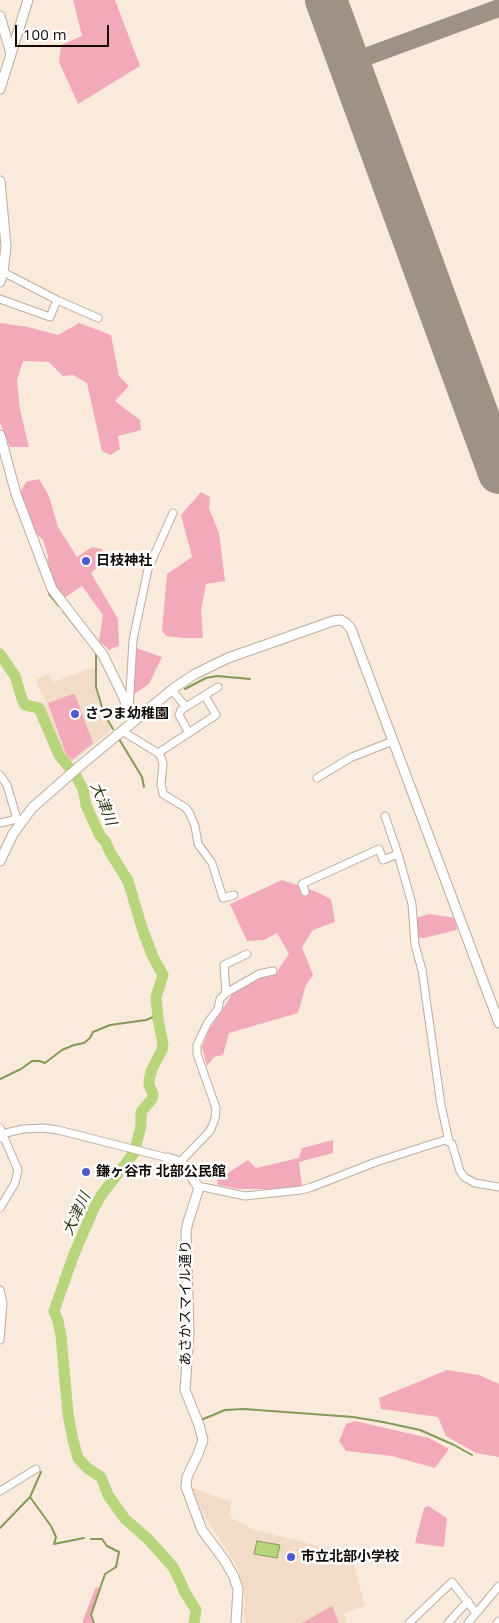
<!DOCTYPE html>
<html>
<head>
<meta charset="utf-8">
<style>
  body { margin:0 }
  #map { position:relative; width:499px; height:1623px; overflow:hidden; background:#faeadb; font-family:"Open Sans",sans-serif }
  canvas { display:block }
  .scale { position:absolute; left:15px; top:25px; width:94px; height:22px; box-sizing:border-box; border:2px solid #110c08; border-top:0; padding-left:6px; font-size:15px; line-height:18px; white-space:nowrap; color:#110c08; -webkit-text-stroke:4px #fff; paint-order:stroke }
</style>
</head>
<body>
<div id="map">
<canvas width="499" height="1623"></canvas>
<div class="scale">100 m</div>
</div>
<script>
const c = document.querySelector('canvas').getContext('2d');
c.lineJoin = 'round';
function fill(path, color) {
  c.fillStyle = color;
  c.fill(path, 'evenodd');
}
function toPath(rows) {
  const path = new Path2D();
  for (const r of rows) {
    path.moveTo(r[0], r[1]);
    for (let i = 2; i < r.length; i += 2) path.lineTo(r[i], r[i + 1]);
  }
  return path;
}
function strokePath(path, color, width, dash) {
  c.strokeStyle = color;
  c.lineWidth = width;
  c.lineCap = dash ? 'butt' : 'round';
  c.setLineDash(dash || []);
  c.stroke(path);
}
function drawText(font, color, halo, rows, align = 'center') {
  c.font = font + ' "Open Sans","Noto Sans JP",sans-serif';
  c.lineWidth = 5;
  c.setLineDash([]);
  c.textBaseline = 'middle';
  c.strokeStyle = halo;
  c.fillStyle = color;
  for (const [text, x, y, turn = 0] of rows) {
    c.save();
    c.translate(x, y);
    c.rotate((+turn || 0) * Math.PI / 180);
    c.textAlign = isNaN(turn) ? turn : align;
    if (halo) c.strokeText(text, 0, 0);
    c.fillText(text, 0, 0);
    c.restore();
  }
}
fill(toPath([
  [95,669,96,690,98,701,111,730,71,763,64,757,50,719,43,708,46,701,40,691,36,679,49,674,53,682,86,670],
  [190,1487,231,1502,230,1517,252,1529,319,1546,350,1550,365,1606,344,1613,347,1623,245,1623,243,1611,245,1598,241,1580,236,1564,206,1519]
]), '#f2dcc8');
fill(toPath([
  [73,0,115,0,140,66,78,104,59,62,61,45,82,36],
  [0,323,28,327,58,335,79,323,111,335,119,376,129,386,115,401,140,420,141,430,118,436,120,449,110,455,102,451,87,383,73,375,63,376,49,362,23,361,17,380,20,410,29,447,10,447,0,423],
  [39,479,49,496,58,527,77,557,92,547,102,549,105,559,91,573,118,619,119,646,109,650,99,641,103,615,82,586,64,598,50,579,47,564,48,556,43,540,35,532,19,494,26,482],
  [201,492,210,497,209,508,219,533,225,581,206,584,201,610,203,638,183,638,166,636,162,630,167,574,192,557,181,515],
  [133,647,162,657,149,684,130,697],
  [73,694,75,695,93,743,72,760,66,754,48,703],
  [282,880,317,892,331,899,335,922,313,930,302,947,313,975,306,985,298,1013,229,1033,223,1055,214,1057,207,1066,202,1047,209,1030,233,993,258,977,276,973,289,954,277,933,264,940,247,941,230,904],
  [429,914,455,918,457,930,424,938,417,937,416,918],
  [333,1140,333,1153,299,1162,302,1186,288,1189,239,1189,218,1185,217,1180,248,1160,256,1168,299,1158,302,1148],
  [447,1370,479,1375,499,1384,499,1457,476,1453,446,1436,438,1417,381,1409,379,1398],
  [355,1421,429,1438,449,1449,435,1468,392,1456,346,1451,339,1441,346,1424],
  [428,1506,447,1518,444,1547,415,1543,424,1508],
  [96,1587,101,1589,90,1615,93,1623,83,1623,83,1620],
  [332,1606,339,1623,302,1623]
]), '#f2a9b9');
const water = toPath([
  [257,1541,280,1545,277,1558,254,1554,257,1541]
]);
fill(water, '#b7d67b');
strokePath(water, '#859958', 1);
strokePath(toPath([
  [49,594,59,606],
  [63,611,82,635],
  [96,652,96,687,104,714,113,729],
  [185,689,206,678,217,676,250,679],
  [119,739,142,777,144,787],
  [90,763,108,748],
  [0,1079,21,1069,32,1061,39,1061,45,1063,62,1050,74,1045,84,1043,90,1038,93,1032,110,1025,146,1020,158,1015],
  [201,1420,225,1410,244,1409,353,1417,383,1422,420,1430,454,1445,472,1455],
  [30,1497,51,1526,56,1537,54,1544,84,1538],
  [0,1528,30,1497,41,1472],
  [91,1539,102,1539,107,1546,119,1552,116,1567,105,1574,91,1615,94,1623]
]), '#859958', 2);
strokePath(toPath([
  [0,654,15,676,23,702,25,705,39,708,59,755,76,776,83,789,86,805,100,836,105,841,110,852,128,881,143,931,153,957,163,975,156,997,158,1019,163,1044,162,1050,152,1069,149,1080,149,1085,153,1094,152,1099,141,1112,141,1126,134,1153,102,1194,94,1208,74,1254,54,1311,58,1321,61,1336,68,1414,73,1440,78,1458,87,1468,101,1477,108,1495,125,1519,148,1539,173,1567,182,1585,184,1591,196,1610,194,1623]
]), '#b7d67b', 11);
strokePath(toPath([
  [349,63,499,8]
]), '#9e9287', 18);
strokePath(toPath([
  [326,0,499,473]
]), '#9e9287', 42);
const minor = toPath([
  [0,299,50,317,57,300,3,272],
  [57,300,98,318],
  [172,690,186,707],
  [129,709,133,640,148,569,173,513],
  [122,731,158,753,161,757,163,764,161,784,163,794,186,808,190,814,195,826,198,844,212,863,223,898,234,895],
  [189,733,179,715,181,710,218,687],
  [158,753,216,715,205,696],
  [0,775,7,785,17,819],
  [317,778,352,757,393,741],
  [385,816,398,854,412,904,415,945,422,970,441,1105,449,1141],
  [0,823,17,819,21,821],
  [305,892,302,884,379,849,383,860,398,854],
  [226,993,224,965,247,954],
  [0,1128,18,1170,15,1183,0,1208],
  [0,1138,6,1133,23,1129,43,1128,58,1130,168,1158],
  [180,1162,210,1131,215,1119,216,1108,197,1054,197,1045,208,1022,218,1009,220,999,226,993,259,974,273,971],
  [199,1188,203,1187,245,1196,301,1190,312,1187,376,1162,445,1140,452,1144,460,1171,464,1177,475,1183,499,1187],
  [0,1290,3,1303,0,1340],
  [0,1491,36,1469],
  [409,1623,452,1582,476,1613],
  [448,1623,468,1601],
  [468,1623,499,1586],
  [497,1623,499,1621]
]);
const tertiary = toPath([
  [0,16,11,54],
  [0,89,28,0],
  [0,181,6,246,3,272,0,282],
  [0,435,16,494,52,589,103,655,123,696,133,722],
  [0,861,13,834,32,808,81,765,174,688,195,674,228,658,333,621,341,620,346,623,351,629,499,1023],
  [168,1158,180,1162,185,1167,199,1188,188,1222,186,1231,189,1333,185,1390,199,1425,203,1440,198,1454,187,1477,186,1487,202,1530,225,1561,234,1577,238,1589,236,1623]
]);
strokePath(minor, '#bcad9f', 9);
strokePath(tertiary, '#bcad9f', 11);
strokePath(minor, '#fff', 7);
strokePath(tertiary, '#fff', 9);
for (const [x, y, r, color] of [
  [86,561,5,"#5258cf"],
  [75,714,5,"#5258cf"],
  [86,1172,5,"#5258cf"],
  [291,1557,5,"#5258cf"]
]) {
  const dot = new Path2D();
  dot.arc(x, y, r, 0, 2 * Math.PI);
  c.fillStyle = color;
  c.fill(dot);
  strokePath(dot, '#fff', 2);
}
drawText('bold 14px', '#110c08', '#fff', [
  ["日枝神社",96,561],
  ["さつま幼稚園",85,714],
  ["鎌ヶ谷市 北部公民館",96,1172],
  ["市立北部小学校",301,1557]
], 'left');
drawText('14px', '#110c08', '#fff', [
  ["あさかスマイル通り",186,1303,-90]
]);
drawText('italic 15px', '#2b3711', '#fff', [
  ["大津川",103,804,68],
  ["大津川",77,1214,-65]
]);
</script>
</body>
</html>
